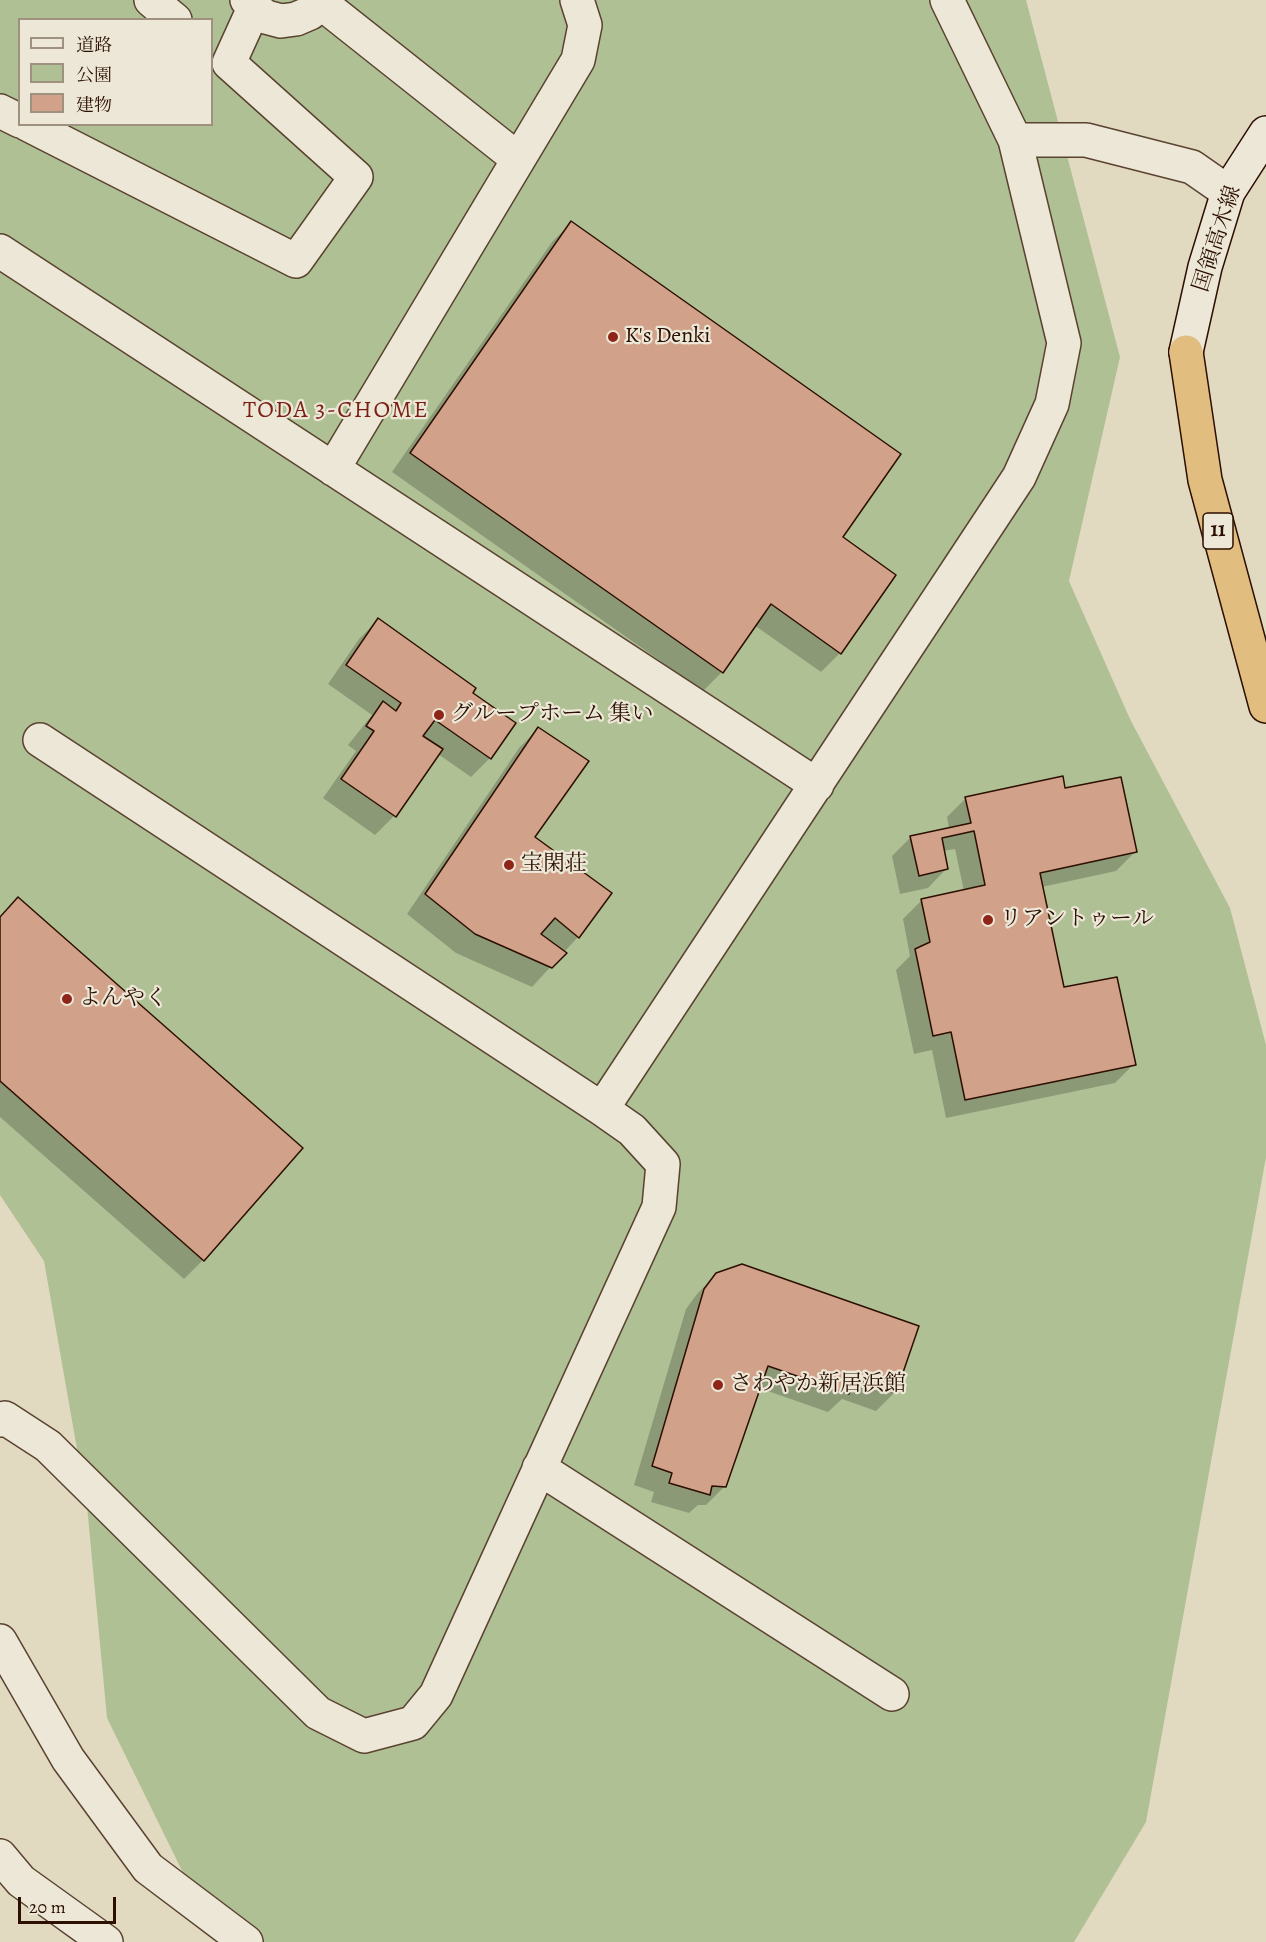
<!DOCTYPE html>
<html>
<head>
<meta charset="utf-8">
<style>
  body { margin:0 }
  #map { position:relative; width:1266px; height:1942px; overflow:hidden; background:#e2dac0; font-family:Alegreya,"Noto Serif JP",serif }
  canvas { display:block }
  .legend { position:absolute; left:18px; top:18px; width:195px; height:108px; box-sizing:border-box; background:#ece7d6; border:2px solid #9f9180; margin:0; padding:8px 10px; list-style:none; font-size:18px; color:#2c0f00 }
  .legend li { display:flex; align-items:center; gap:12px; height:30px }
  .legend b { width:30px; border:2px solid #9f9180 }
  .scale { position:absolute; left:18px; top:1897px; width:98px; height:27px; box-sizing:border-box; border:3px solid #2c0f00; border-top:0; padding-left:8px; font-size:18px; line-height:21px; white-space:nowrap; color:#2c0f00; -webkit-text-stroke:4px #ece7d6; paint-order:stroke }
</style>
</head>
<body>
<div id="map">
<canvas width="1266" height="1942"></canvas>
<ul class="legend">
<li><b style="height:8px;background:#ece7d6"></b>道路</li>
<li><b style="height:16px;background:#b0c095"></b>公園</li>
<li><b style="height:16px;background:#d2a189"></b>建物</li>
</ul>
<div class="scale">20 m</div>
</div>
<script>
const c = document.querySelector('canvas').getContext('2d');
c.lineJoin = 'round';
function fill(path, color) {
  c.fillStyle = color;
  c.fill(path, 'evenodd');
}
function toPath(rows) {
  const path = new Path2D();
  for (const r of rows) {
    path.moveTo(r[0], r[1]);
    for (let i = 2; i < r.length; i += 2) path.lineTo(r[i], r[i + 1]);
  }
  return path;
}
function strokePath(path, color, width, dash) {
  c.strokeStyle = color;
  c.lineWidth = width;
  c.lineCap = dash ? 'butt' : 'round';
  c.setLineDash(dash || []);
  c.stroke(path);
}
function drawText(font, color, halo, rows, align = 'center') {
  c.font = font + ' Alegreya,"Noto Serif JP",serif';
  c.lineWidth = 4.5;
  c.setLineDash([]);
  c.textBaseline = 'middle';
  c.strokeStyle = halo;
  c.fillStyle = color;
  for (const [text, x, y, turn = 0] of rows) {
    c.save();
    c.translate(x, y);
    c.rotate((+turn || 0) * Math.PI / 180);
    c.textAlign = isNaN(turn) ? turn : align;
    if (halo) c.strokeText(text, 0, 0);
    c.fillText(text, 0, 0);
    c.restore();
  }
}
fill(toPath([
  [0,0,1026,0,1120,357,1069,581,1130,719,1230,908,1266,1045,1266,1157,1146,1822,1074,1942,217,1942,107,1718,87,1506,44,1261,0,1195],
  [20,20,212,20,212,124,20,124]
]), '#b0c095');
fill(toPath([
  [571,223,841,537,840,653,821,672,754,625,722,672,703,691,392,472,552,242],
  [378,620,471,693,490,758,471,777,438,754,394,816,375,835,323,798,356,751,348,745,372,715,328,684,359,639],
  [538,729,533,838,578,937,532,987,456,953,407,914,519,748],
  [1064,790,1135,852,1116,871,1042,887,1063,989,1134,1064,1115,1083,946,1118,932,1050,914,1054,896,970,910,956,903,919,922,900,964,891,955,849,943,851,947,868,928,888,900,894,892,856,911,837,949,829,947,817,966,798],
  [18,899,203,1260,184,1279,0,1117,0,917],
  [717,1274,895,1392,876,1411,842,1399,828,1412,759,1388,725,1486,706,1505,698,1505,689,1513,651,1502,654,1492,634,1485,686,1309,697,1294]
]), '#0003');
const building = toPath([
  [571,221,901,454,843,537,896,575,841,654,771,604,723,673,410,453,571,221],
  [378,618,476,688,473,693,516,723,491,759,435,720,423,736,443,749,396,817,341,779,374,731,366,726,383,701,396,711,401,703,346,665,378,618],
  [538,727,589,761,535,837,612,893,579,938,555,918,541,934,567,953,552,968,475,934,425,894,538,727],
  [1063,776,1065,788,1121,777,1137,852,1040,873,1064,987,1117,977,1136,1065,965,1100,951,1032,933,1036,915,949,930,942,921,899,985,885,974,831,942,838,948,869,919,876,910,836,971,823,965,797,1063,776],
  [18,897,303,1148,204,1261,0,1081,0,917,18,897],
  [742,1264,919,1326,896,1393,854,1378,849,1394,768,1366,726,1487,712,1486,710,1495,669,1483,672,1473,652,1466,704,1289,716,1273,742,1264]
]);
fill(building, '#d2a189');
strokePath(building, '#2c0f00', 1.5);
const street = toPath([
  [151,0,175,20],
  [247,0,254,8,266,17,281,21,296,19,310,13,321,0],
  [320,2,518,159],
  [0,111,20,121],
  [27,124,296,261,356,177,229,63,254,8],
  [1015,140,1086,140,1192,167,1228,192],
  [0,251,817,785],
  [333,469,578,60,585,25,577,0],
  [602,1109,1019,477,1052,404,1064,343,1015,140,947,0],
  [0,1420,5,1418,48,1446,318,1713,364,1736,413,1723,436,1695,659,1207,663,1164,632,1130,602,1109,40,740],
  [539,1468,892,1694],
  [0,1641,68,1759,148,1868,246,1942],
  [0,1856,21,1881,106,1942]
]);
const secondary = toPath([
  [1186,352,1205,267,1228,192,1266,133]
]);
const highway = toPath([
  [1186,352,1205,480,1266,706]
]);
strokePath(street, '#5a4230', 36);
strokePath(secondary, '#2c0f00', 36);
strokePath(highway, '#2c0f00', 36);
strokePath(street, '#ece7d6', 33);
strokePath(secondary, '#ece7d6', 33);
strokePath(highway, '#e1bd80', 33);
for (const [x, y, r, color] of [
  [613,337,6,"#8f2418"],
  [439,715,6,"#8f2418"],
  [509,865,6,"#8f2418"],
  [988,920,6,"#8f2418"],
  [67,999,6,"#8f2418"],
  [718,1385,6,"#8f2418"]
]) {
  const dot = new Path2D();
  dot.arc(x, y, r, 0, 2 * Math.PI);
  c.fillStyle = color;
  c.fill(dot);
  strokePath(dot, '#ece7d6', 2);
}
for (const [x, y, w] of [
  [1218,531,30]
]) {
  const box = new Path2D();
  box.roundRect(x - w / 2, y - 18, w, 36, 4.5);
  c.fillStyle = '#ece7d6';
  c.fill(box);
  strokePath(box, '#2c0f00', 1.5);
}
drawText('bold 21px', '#2c0f00', null, [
  ["11",1218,531]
]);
drawText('22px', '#2c0f00', '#ece7d6', [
  ["国領高木線",1218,239,-72]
]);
drawText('22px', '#2c0f00', '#ece7d6', [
  ["K's Denki",625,337],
  ["グループホーム 集い",451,715],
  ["宝閑荘",521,865],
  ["リアントゥール",1000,920],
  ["よんやく",79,999],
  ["さわやか新居浜館",730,1385]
], 'left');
c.letterSpacing = '1.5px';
drawText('24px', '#7a1f14', '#ece7d6', [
  ["TODA 3-CHOME",336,411]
]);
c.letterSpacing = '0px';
</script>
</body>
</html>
